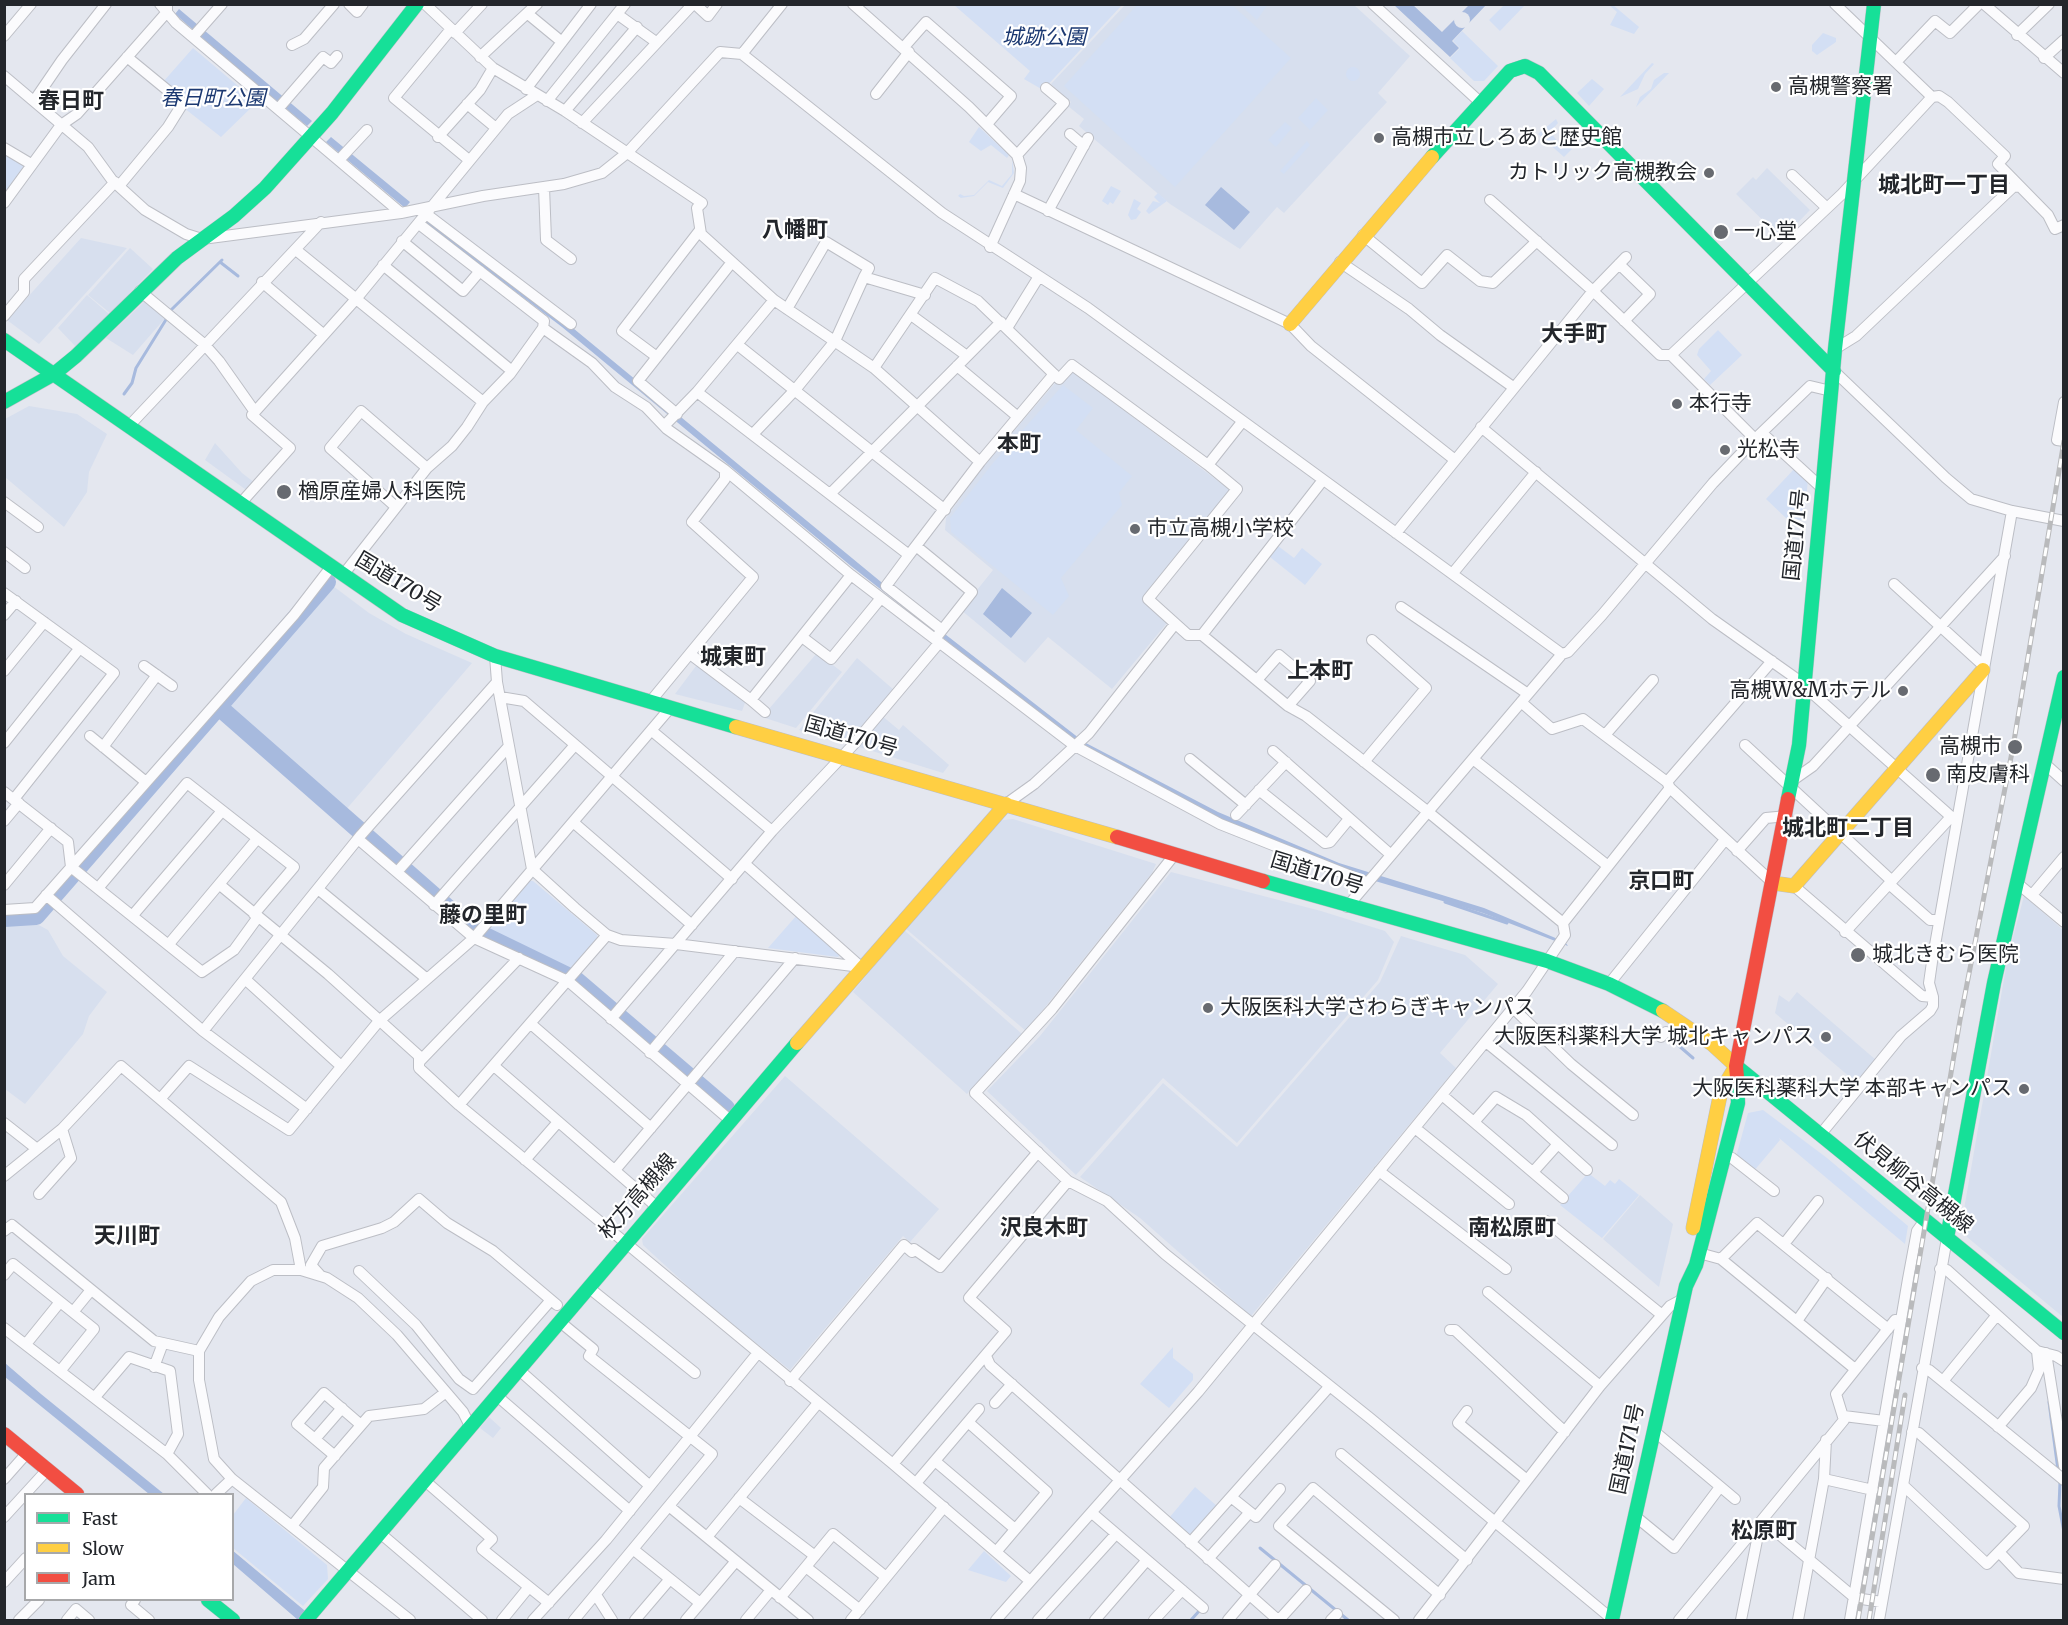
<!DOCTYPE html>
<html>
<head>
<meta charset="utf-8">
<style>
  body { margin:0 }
  #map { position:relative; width:2068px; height:1625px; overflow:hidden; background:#e4e7ef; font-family:Merriweather,serif }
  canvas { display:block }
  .frame { position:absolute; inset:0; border:6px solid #23262b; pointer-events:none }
  .legend { position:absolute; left:24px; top:1493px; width:210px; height:108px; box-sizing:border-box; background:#fff; border:2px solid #a7a8aa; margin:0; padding:8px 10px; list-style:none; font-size:18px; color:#23262b }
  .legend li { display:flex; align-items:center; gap:12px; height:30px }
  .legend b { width:30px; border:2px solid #a7a8aa }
</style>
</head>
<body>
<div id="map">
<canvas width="2068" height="1625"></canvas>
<div class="frame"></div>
<ul class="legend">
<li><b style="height:8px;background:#16e098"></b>Fast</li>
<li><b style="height:8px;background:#ffcf43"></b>Slow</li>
<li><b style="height:8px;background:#f24e42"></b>Jam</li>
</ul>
</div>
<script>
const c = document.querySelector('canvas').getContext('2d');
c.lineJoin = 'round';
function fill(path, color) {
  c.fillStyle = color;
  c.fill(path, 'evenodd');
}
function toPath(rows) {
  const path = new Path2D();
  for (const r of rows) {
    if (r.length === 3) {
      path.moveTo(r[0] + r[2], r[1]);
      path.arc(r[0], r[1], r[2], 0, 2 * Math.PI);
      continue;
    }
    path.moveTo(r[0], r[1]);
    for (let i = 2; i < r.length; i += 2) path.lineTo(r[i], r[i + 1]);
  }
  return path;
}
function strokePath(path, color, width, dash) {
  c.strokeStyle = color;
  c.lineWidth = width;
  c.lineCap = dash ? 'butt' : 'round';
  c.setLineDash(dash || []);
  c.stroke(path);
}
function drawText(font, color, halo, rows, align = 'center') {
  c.font = font + ' Merriweather,"Noto Sans JP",serif';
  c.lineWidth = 4.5;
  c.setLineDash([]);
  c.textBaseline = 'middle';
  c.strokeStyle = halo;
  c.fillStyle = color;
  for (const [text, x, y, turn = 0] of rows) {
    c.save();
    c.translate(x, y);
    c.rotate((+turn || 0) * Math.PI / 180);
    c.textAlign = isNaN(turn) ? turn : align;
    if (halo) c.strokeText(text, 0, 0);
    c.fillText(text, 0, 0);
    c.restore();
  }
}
fill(toPath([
  [1125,5,1354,5,1410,56,1378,93,1387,102,1284,213,1277,207,1240,249,1170,204,1079,126,1084,119,1068,106,1071,102,1051,84],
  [1767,168,1810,210,1782,239,1736,194,1753,177,1756,180],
  [81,238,127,248,39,344,7,320],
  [130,248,153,269,110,313,88,295],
  [87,295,109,314,76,347,58,328],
  [146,300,167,316,133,355,106,338],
  [1073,372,1230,490,1142,600,1167,623,1112,689,1048,637,1025,663,961,610,993,570,945,530,946,518,983,467,1056,382,1059,384],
  [29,406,77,414,107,434,89,472,87,492,64,527,5,477,5,419],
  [215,443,242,473,255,483,249,492,205,460],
  [329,583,369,613,406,634,472,663,344,812,226,707],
  [817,653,842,672,796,728,762,717],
  [857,658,894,690,850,744,799,730],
  [699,662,746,700,742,711,675,694],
  [881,715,899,730,903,725,949,765,943,773,856,746],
  [1013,819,1156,864,1152,873,1026,1031,905,928,996,821],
  [1171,872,1321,911,1385,931,1394,942,1378,980,1237,1143,1163,1078,1076,1175,987,1091,1040,1036],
  [2024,896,2063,930,2063,1317,1967,1237,1962,1221,2008,956],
  [31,921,48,930,63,956,107,992,89,1016,83,1034,25,1104,5,1089,4,922],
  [904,930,1022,1034,967,1094,853,992],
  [1401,936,1465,955,1498,984,1440,1053,1456,1068,1251,1316,1140,1218,1080,1177,1163,1083,1237,1147,1380,982],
  [1797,992,1876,1060,1858,1084,1775,1013,1779,995,1789,1002],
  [785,1076,939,1209,910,1242,903,1236,790,1370,706,1303,643,1245,642,1239],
  [1640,1195,1673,1224,1659,1287,1603,1239],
  [489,1417,501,1428,493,1438,480,1428]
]), '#d7dfee');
fill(toPath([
  [1268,4,1257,20,1240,5,1240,4],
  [954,5,1122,5,1043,90,1024,79,1030,71],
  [1137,5,1232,5,1291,58,1175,187,1064,86],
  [1504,5,1525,5,1500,31,1489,20],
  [1609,5,1613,5,1639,27,1634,34,1610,25,1617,12],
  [1462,31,1498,66,1484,81,1474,81,1450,58,1460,48,1453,41],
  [1823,33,1836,38,1836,42,1817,55,1812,51,1812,45],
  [193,48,257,102,221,137,184,108,163,82],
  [1652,63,1654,64,1645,74,1638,89,1620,97],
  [1353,74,7],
  [1664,73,1669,73,1636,107,1640,97,1651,89,1654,80],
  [1592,79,1604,89,1589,106,1577,93],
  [1316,98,1328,110,1310,130,1298,118],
  [1556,119,1558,123,1550,132,1559,143,1568,134,1571,137,1566,143,1572,149,1564,157,1538,134],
  [1285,122,1292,128,1276,147,1268,140],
  [979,127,1009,155,1007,158,991,145,981,151,969,142],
  [1307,141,1310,145,1284,174,1280,171],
  [5,151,27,164,10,194,5,188],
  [1012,159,1014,173,1003,188,988,182,974,196,961,198,958,196,960,194,964,196,974,195,989,180,1002,186,1012,174],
  [1111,186,1121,191,1113,204,1110,202,1108,205,1102,201],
  [1158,193,1167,201,1149,214,1146,211,1153,201,1160,203,1154,197],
  [1134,199,1141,203,1137,209,1141,212,1136,219,1131,220,1128,215],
  [1718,330,1742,355,1710,385,1704,379,1711,371,1697,355,1699,349],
  [1063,385,1093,408,1076,430,1132,476,1119,493,1122,505,1061,578,1069,596,1053,615,951,532,950,518,993,463],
  [1795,468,1808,480,1804,520,1787,519,1766,499],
  [1278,546,1294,558,1302,548,1322,564,1305,585,1270,557],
  [529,881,533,881,597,935,597,939,570,970,485,933],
  [797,915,841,953,838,957,768,948],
  [1763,1110,1827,1158,1908,1226,1905,1244,1779,1138,1780,1140,1753,1172,1736,1157,1748,1113],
  [1588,1173,1605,1186,1610,1180,1615,1184,1619,1179,1639,1195,1602,1238,1560,1205],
  [1173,1347,1173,1358,1193,1374,1193,1380,1169,1408,1140,1384],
  [1195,1487,1217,1506,1194,1533,1187,1534,1169,1518],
  [246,1498,327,1565,328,1579,303,1606,233,1548,233,1515],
  [984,1551,1011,1576,1006,1582,968,1570]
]), '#d3dff4');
fill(toPath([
  [1394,5,1413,5,1442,32,1469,5,1486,5,1452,41,1459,48,1450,57],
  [179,9,312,121,307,126,232,64,175,14],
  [331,137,410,202,405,208,326,142],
  [1221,187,1250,212,1234,230,1205,205],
  [429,217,562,319,932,624,1084,742,1218,812,1339,863,1484,908,1565,942,1568,946,1483,913,1365,878,1220,819,1083,748,851,566,562,327,425,223],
  [1002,588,1032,613,1011,638,983,614],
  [5,1363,41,1394,164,1494,149,1494,5,1377],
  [232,1550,316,1620,298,1620,233,1564]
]), '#a7bade');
fill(toPath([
  [1462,20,8]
]), '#e4e7ef');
strokePath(toPath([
  [220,262,238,276],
  [170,311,222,260],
  [124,394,132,383,136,368,167,318],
  [1445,902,1507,923],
  [1671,1039,1693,1058],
  [2049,1402,2058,1470],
  [2060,1482,2059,1506,2064,1532],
  [1260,1548,1348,1620],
  [1191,1620,1200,1610]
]), '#a7bade', 3);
strokePath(toPath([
  [220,708,473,930,576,980,726,1108],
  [4,918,36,916,327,582]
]), '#a7bade', 18);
const street = toPath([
  [349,4,357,12,363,4],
  [425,4,493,68,565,111,702,203,697,208,701,234,774,300],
  [695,4,708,16,717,4],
  [853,4,969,107,1017,155,1021,168,1020,181,990,247],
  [1373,4,1481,103],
  [1835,4,1932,97,1939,96,1948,102,2005,156,1998,164,2048,215,2055,229,2064,225],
  [1984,4,2064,73],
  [528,14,562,42],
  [617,14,656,42],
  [451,29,394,98,469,160],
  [455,33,482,4],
  [2017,35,2049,4],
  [4,36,31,4],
  [193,37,222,4],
  [292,45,304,39,334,4],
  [904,47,926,22,1011,96,987,124],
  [742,54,942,213,1088,308,1562,654],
  [480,57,537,4],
  [2044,58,2064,40],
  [1896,62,1935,21,1950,33,1979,4],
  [4,76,88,147,112,180,145,210,186,234,202,239,401,213,176,23,160,4],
  [526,89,591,4],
  [876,94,909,52],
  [34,101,62,60,106,4],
  [547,101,625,4],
  [467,104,496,128],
  [278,109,323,57,331,63,337,56],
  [565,111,637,27],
  [582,123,693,4],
  [1070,134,1084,146],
  [438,137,480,90,493,68],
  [4,148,31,164],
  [1017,155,1064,103,1046,88],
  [339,160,367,130],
  [1792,175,1827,208],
  [119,186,168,127,183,103,127,57],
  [544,187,546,240,571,259],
  [1014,194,1290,324,1311,346,1455,460],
  [1490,200,1593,291,1626,257],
  [4,203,61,125,77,114,167,12,167,6],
  [421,210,571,324],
  [1048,211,1088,138],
  [401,213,483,196,564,184,602,173,627,153,720,52,742,54,782,4],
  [1363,235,1422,283,1447,255,1480,281,1493,283,1537,241],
  [402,241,463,291,480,271],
  [296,250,483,402],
  [1340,262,1409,309,1440,335,1513,387],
  [1619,264,1650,294,1624,321],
  [383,265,512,371],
  [262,282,323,334],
  [140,291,204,344,219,361,255,412],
  [787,309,826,242,869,268,864,277],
  [911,315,967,356],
  [4,316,24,292,24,279,115,182],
  [543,328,592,363,615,387,646,407,667,429,725,470,725,479,692,522,753,577,650,702],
  [1007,328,1038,278],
  [739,346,945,510],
  [1835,349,1856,336,2013,187,2019,186],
  [1671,355,1755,439],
  [657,357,622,331,700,230],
  [957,366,1018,417],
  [874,368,935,278,978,301,1059,379,1072,365,1208,465,1237,489,1148,599,1188,635,1202,635,1288,706,1306,716,1427,811,1563,923],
  [1834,371,1946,478,1971,499,2012,511,2064,521],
  [2064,402,2057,440,2064,441],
  [677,414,638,381,732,262],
  [129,426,321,222],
  [664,426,697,392],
  [1481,427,1712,619,1794,677,1956,821],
  [753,434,795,390,835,341,864,277,925,295],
  [1763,434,1823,489],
  [980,462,874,368,774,300,697,392,909,555,980,462,1054,374],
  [1208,465,1242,422],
  [725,470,851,575,1075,746,1220,824,1366,882],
  [830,494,1001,322],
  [4,502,38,527],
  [240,504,290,448,252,415,356,299,508,114,537,95],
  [396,507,330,448,361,411,427,468],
  [1396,533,1593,291,1660,355,1671,355,1842,194,1932,97],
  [916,546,972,592,935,639],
  [4,552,25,568],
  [909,555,886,586,942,630],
  [1453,573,1536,472],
  [343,575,427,468,452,446,467,427,483,402,510,374,543,328,544,321,419,224],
  [1894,584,1984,666],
  [4,593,114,673,14,799],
  [1401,607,1528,694],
  [4,615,16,601],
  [1202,635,1323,480],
  [802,637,831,659,881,598],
  [690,654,751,700,851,575],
  [495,656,497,682,532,869,575,908,607,935,621,940,676,944,861,967],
  [144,666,172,686],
  [4,671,44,622],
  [1257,680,1279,655,1310,681,1288,706],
  [500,697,524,701,732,879],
  [751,700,765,712],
  [1521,702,1552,729,1583,719,1667,782,1670,788],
  [1605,735,1653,680],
  [90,736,146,782],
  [4,743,79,649],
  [1745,745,1892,881],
  [103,747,157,675],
  [1273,751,1390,854],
  [1190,759,1246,805],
  [1473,759,1608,866],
  [1364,762,1426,688,1372,640],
  [2044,763,2064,781],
  [1793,780,1813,766,2005,556],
  [1667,782,1772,661],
  [1259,790,1325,843,1330,842,1349,819],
  [4,792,68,842,71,867,202,972,234,950,258,917],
  [1006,804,1034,784,1089,733,1175,624],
  [1236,815,1286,762],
  [4,821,19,803],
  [573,822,692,925],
  [772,831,854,744,939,643],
  [358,839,474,938,568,981,731,1121],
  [1737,851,1766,818,1787,816],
  [1175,854,1052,1009,975,1093,1068,1181,1107,1201,1165,1254,1371,1419,1612,1619],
  [745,864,861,967],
  [397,872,509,746],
  [2017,883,2064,922],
  [4,885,51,828],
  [220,885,328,974,419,1056,419,1068,459,1105,893,1464,1030,1581],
  [1794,886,1922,996,1933,997,1933,1006,1930,1011,1901,1036,1820,1135],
  [99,887,187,783,294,867,254,914],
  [318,889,427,979],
  [46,895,203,1031,307,1109],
  [2032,895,2064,857],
  [434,905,575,745],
  [1347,907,1562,654,1568,652,1602,615,1713,483,1755,439,1810,386,1831,391],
  [4,910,35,908,294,615,331,567],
  [133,915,222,811],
  [1939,920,1930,920,1889,884,1950,818],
  [1845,932,1889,884],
  [169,944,257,839],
  [245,979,341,1066],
  [1609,984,1724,841],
  [1933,997,1929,983,1932,962,2012,511],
  [1513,1008,1571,1064,1633,1115],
  [611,1019,772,831,652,731],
  [531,1024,651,1128],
  [203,1031,361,835,497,682],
  [1661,1037,1666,1032],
  [1486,1042,1612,1145],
  [650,1053,735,951],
  [419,1062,519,958],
  [494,1066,657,1207],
  [1442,1095,1563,1198],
  [161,1098,189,1066,289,1130,379,1021,474,938,671,707],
  [459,1105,607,935],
  [1474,1122,1496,1097,1526,1115,1587,1170],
  [4,1123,37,1149],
  [1415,1128,1509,1204],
  [1723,1156,1732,1158,1774,1191],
  [525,1160,558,1122],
  [615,1170,795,958],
  [1379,1171,1506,1269],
  [1533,1172,1558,1144],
  [4,1176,62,1129,121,1066,281,1202,295,1238,301,1270],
  [39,1194,71,1158,62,1129],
  [1546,1221,1662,1315],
  [4,1231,12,1225,154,1341,199,1351],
  [1784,1244,1818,1201],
  [1699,1253,1721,1259,1855,1369],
  [1721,1259,1757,1223,1888,1329],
  [1940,1269,1947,1270,2037,1351,2056,1356,2064,1361],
  [359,1271,416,1325,459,1379,473,1389,551,1300],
  [4,1275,13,1264,94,1329,61,1370],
  [320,1275,311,1265,322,1246,382,1228,394,1222,419,1199,447,1223,493,1251,557,1305],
  [588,1287,695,1373],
  [1488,1292,1600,1386],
  [73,1312,91,1290],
  [559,1321,593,1349,589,1356,712,1454,574,1620],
  [1797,1321,1827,1278],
  [4,1328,167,1454,207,1494],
  [1450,1330,1455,1330,1565,1432],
  [26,1344,60,1302],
  [2046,1353,2064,1466],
  [986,1356,990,1365,1278,1620],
  [154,1367,163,1343],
  [1922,1368,1929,1370,2064,1480],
  [518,1369,650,1486],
  [790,1381,904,1245,912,1252,914,1249,940,1267,1038,1152],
  [1943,1381,1997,1315],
  [496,1395,630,1511],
  [95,1397,129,1357,170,1371,178,1434,167,1454],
  [995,1403,1012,1384],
  [1467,1411,1458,1423,1527,1480],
  [1844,1416,1884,1421],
  [968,1422,1047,1492,996,1552],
  [1998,1427,2031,1388,2039,1370,2037,1351],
  [1654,1431,1735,1499],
  [315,1439,342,1408],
  [1341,1454,1467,1560],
  [335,1456,297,1424,324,1393,361,1425],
  [935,1461,1015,1529],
  [893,1464,1006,1331,969,1298,1068,1181],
  [4,1479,27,1453],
  [1824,1479,1873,1490],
  [424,1480,492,1539,482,1549,549,1603],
  [916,1483,979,1409],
  [1904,1486,1987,1564,2024,1526,1919,1433,1912,1432],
  [216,1494,232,1479],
  [1231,1497,1256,1517,1280,1489],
  [739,1498,815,1556],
  [670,1507,808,1620],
  [1092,1513,1203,1608],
  [1635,1516,1674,1548,1720,1487],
  [4,1517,47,1470],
  [1762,1520,1844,1420,1836,1394,1895,1320,1901,1321],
  [292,1526,323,1487,324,1468,369,1416,424,1409,446,1392],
  [380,1533,482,1620],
  [707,1537,818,1403],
  [1190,1543,1329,1387],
  [634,1550,700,1603],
  [1999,1552,2019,1573,2064,1579],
  [1208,1559,1250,1512],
  [806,1567,860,1610],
  [4,1582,26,1558],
  [596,1595,612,1620],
  [780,1598,833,1534,886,1577],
  [135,1600,131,1605,149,1620],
  [19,1620,39,1600],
  [67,1620,76,1609,89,1620],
  [410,1620,232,1479,214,1459,199,1380,199,1351,219,1317,251,1281,273,1270,301,1270,327,1278,358,1298,397,1335,463,1412,470,1426],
  [502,1620,529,1587],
  [533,1620,606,1540,757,1354],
  [635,1620,670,1579],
  [686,1620,736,1561],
  [746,1620,771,1590],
  [851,1620,944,1507],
  [996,1620,1198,1392,1527,991,1565,935,1563,923,1670,788,1773,883],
  [1038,1620,1116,1534],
  [1095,1620,1147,1560],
  [1154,1620,1182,1590],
  [1228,1620,1275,1565],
  [1279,1620,1306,1590],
  [1331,1620,1337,1614],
  [1394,1620,1279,1526,1313,1488,1440,1595],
  [1419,1620,1600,1386,1670,1306,1683,1299],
  [1679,1620,1762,1520,1855,1598,1882,1602],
  [1741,1620,1757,1540,1755,1528],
  [1798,1620,1824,1479,1826,1440],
  [1850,1620,1908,1279,1917,1231,1925,1220],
  [1879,1620,1947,1238]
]);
const fast = toPath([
  [1432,157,1510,71,1525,66,1539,73,1834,371],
  [4,340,402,615,495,656,736,727],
  [4,402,54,374,76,356,177,258,234,216,265,188,332,113,417,4],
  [1788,799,1799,745,1835,349,1874,4],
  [1263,881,1547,961,1609,984,1663,1011],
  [1736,1066,2064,1333],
  [1947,1238,1994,983,2064,677],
  [208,1600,233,1620],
  [306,1620,797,1043],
  [1612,1620,1686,1286,1696,1265,1738,1103,1737,1077]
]);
const slow = toPath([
  [1290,324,1432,157],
  [736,727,1117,837],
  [1773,883,1794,886,1983,670],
  [1663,1011,1712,1044,1736,1066],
  [797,1043,1006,804],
  [1693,1228,1721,1091,1736,1066]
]);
const jam = toPath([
  [1117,837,1263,881],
  [1737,1077,1736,1066,1788,799],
  [4,1434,77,1494]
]);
strokePath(street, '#bcbec5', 12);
strokePath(fast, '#bcbec5', 15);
strokePath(slow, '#bcbec5', 15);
strokePath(jam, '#bcbec5', 15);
strokePath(street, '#fbfbfd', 10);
strokePath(fast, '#16e098', 14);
strokePath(slow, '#ffcf43', 14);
strokePath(jam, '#f24e42', 14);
const rail = toPath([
  [1858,1620,1960,1020,2013,747,2064,441],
  [1869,1620,1905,1395]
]);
strokePath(rail, '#b9babc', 5);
strokePath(rail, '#fff', 3, [9]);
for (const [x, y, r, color] of [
  [1776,87,6,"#676a70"],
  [1379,138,6,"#676a70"],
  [1709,173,6,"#676a70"],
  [1721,232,8,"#676a70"],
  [1677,404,6,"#676a70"],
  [1725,450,6,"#676a70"],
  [284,492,8,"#676a70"],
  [1135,529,6,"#676a70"],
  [1903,691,6,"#676a70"],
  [2015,747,8,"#676a70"],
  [1933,775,8,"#676a70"],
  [1858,955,8,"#676a70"],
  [1208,1008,6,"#676a70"],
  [1826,1037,6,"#676a70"],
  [2024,1089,6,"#676a70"]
]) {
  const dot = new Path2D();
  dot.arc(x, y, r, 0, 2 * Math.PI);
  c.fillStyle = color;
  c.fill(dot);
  strokePath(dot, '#fff', 2);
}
drawText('italic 21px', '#1b3871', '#fff', [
  ["城跡公園",1044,38],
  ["春日町公園",213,99]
]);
drawText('21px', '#23262b', '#fff', [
  ["高槻警察署",1788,87],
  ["高槻市立しろあと歴史館",1391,138],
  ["カトリック高槻教会",1697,173,"right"],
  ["一心堂",1734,232],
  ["本行寺",1689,404],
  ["光松寺",1737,450],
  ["楢原産婦人科医院",298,492],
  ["市立高槻小学校",1147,529],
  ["高槻W&Mホテル",1891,691,"right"],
  ["高槻市",2002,747,"right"],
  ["南皮膚科",1946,775],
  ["城北きむら医院",1872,955],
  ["大阪医科大学さわらぎキャンパス",1220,1008],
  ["大阪医科薬科大学 城北キャンパス",1814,1037,"right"],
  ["大阪医科薬科大学 本部キャンパス",2012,1089,"right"]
], 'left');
drawText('21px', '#23262b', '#fff', [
  ["国道171号",1797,535,-84],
  ["国道170号",398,583,31],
  ["国道170号",851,737,16],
  ["国道170号",1317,874,17],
  ["伏見柳谷高槻線",1913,1183,39],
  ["枚方高槻線",638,1197,-49],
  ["国道171号",1628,1449,-78]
]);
drawText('bold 22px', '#23262b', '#fff', [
  ["春日町",71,102],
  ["城北町一丁目",1944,186],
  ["八幡町",795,231],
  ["大手町",1574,335],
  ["本町",1019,445],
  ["城東町",733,658],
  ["上本町",1320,672],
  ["城北町二丁目",1848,829],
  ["京口町",1661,882],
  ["藤の里町",483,916],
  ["沢良木町",1044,1229],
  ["南松原町",1512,1229],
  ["天川町",127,1237],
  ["松原町",1764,1532]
]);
</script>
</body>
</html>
